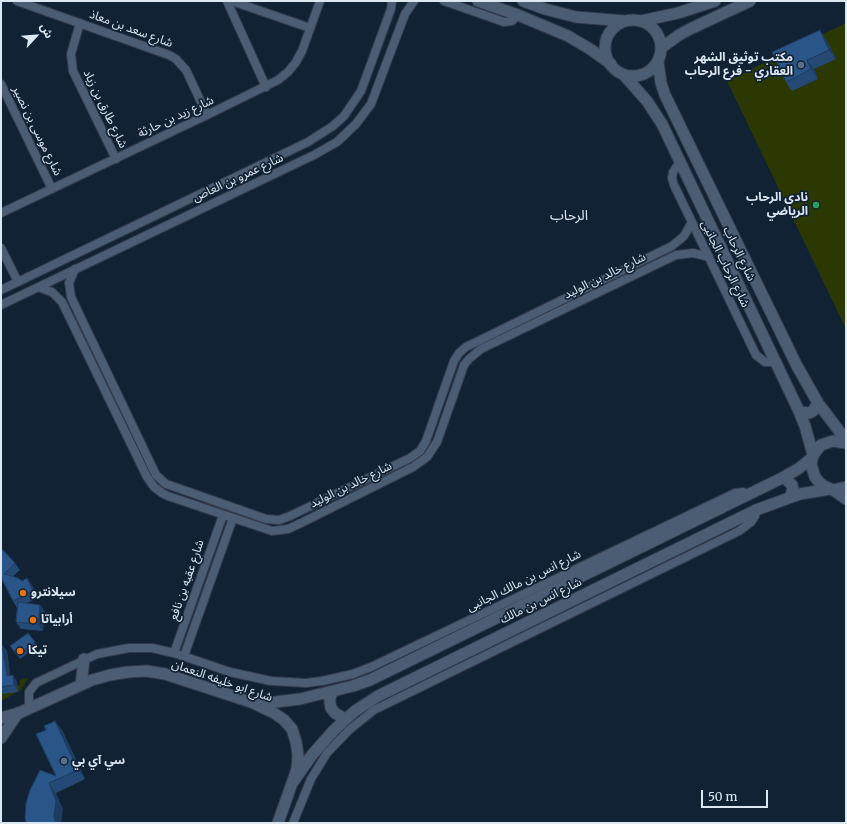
<!DOCTYPE html>
<html>
<head>
<meta charset="utf-8">
<style>
  body { margin:0 }
  #map { position:relative; width:847px; height:824px; overflow:hidden; background:#122235; font-family:Merriweather,"Noto Sans Arabic",serif }
  canvas { display:block }
  .frame { position:absolute; inset:0; border:2px solid #dce7f4; pointer-events:none }
  .north { position:absolute; left:16px; top:16px; width:40px; height:40px; -webkit-text-stroke:3px #122235; paint-order:stroke; rotate:64deg; font-size:11px; font-weight:700; line-height:16px; text-align:center; color:#dce7f4 }
  .north::after { content:''; display:block; margin:auto; width:14px; height:18px; background:#dce7f4; clip-path:polygon(50% 0,100% 100%,50% 72%,0 100%) }
  .scale { position:absolute; left:701px; top:790px; width:67px; height:18px; box-sizing:border-box; border:2px solid #dce7f4; border-top:0; padding-left:5px; font-size:12px; line-height:14px; white-space:nowrap; color:#dce7f4; -webkit-text-stroke:3px #122235; paint-order:stroke }
</style>
</head>
<body>
<div id="map">
<canvas width="847" height="824"></canvas>
<div class="frame"></div>
<div class="north">ش</div>
<div class="scale">50 m</div>
</div>
<script>
const c = document.querySelector('canvas').getContext('2d');
c.lineJoin = 'round';
function fill(path, color) {
  c.fillStyle = color;
  c.fill(path, 'evenodd');
}
function toPath(rows) {
  const path = new Path2D();
  for (const r of rows) {
    if (r.length === 3) {
      path.moveTo(r[0] + r[2], r[1]);
      path.arc(r[0], r[1], r[2], 0, 2 * Math.PI);
      continue;
    }
    path.moveTo(r[0], r[1]);
    for (let i = 2; i < r.length; i += 2) path.lineTo(r[i], r[i + 1]);
  }
  return path;
}
function strokePath(path, color, width, dash) {
  c.strokeStyle = color;
  c.lineWidth = width;
  c.lineCap = dash ? 'butt' : 'round';
  c.setLineDash(dash || []);
  c.stroke(path);
}
function drawText(font, color, halo, rows, align = 'center') {
  c.font = font + ' Merriweather,"Noto Sans Arabic",serif';
  c.lineWidth = 3.5;
  c.setLineDash([]);
  c.textBaseline = 'middle';
  c.strokeStyle = halo;
  c.fillStyle = color;
  for (const [text, x, y, turn = 0] of rows) {
    c.save();
    c.translate(x, y);
    c.rotate((+turn || 0) * Math.PI / 180);
    c.textAlign = isNaN(turn) ? turn : align;
    if (halo) c.strokeText(text, 0, 0);
    c.fillText(text, 0, 0);
    c.restore();
  }
}
fill(toPath([
  [846,23,846,329,727,81],
  [28,678,21,690,1,701,1,679,3,687,20,685,20,680]
]), '#2c3801');
const street = toPath([
  [17,1,169,55,176,59,186,70,207,115],
  [227,1,266,87],
  [232,1,310,28],
  [444,1,504,22,512,21,518,15],
  [80,23,71,54,73,71,116,159],
  [1,84,52,189],
  [680,162,673,172,672,178,674,185,756,355,765,362,777,362],
  [1,213,207,115,278,80,288,72,296,62,302,51,320,1],
  [1,248,18,282],
  [75,269,69,283,71,297,156,475,166,484,172,486,266,519,279,520,290,516,410,458,420,451,426,441,454,361,459,353,466,347,672,246,684,236,692,222],
  [38,287,52,292,62,302,147,477,154,487,162,493,168,496,272,531,288,529,301,523,413,467,427,457,437,442,464,365,469,359,481,349,676,255,693,253,709,257],
  [1,290,308,142,333,126,344,116,361,91,391,9,392,1],
  [1,305,314,155,337,142,356,124,371,104,405,14,414,1],
  [174,653,223,515],
  [184,656,233,518],
  [29,708,29,692,36,683,97,654,129,648,152,648,174,653,230,672,271,681,306,683,322,681,353,674,371,667,735,493,743,492,746,493,748,495],
  [293,823,311,779,327,753,349,730,374,710,739,531,751,522,755,516,756,510]
]);
const secondary = toPath([
  [478,1,518,15,568,36,590,49,611,64],
  [523,1,545,9,576,17,625,21],
  [633,48,28],
  [641,21,678,13,715,1],
  [661,48,679,35,690,29,750,1],
  [658,62,661,83,665,95,797,366,818,403,846,440],
  [623,74,647,101,662,124,798,409,805,426,813,455],
  [800,412,809,413,813,411,818,403],
  [846,443,833,441,821,445,813,455,811,464,815,477,819,482,824,486,833,490,846,487],
  [782,478,786,479,792,485,793,489,790,497],
  [833,490,846,499],
  [81,685,84,659],
  [333,691,330,697,330,703,331,708,335,713,345,719],
  [251,702,267,703,300,699,353,686,370,680,782,478,798,469,813,457],
  [1,718,19,713,92,680,110,675,128,672,147,671,165,674,251,702,274,713,284,720,292,729,296,742,298,755,297,769,278,823],
  [1,738,18,713],
  [293,782,312,755,334,730,355,711,378,696,756,510,800,494,830,489]
]);
strokePath(street, '#313b4c', 10);
strokePath(secondary, '#313b4c', 13);
strokePath(street, '#4b5d73', 8);
strokePath(secondary, '#4b5d73', 11);
fill(toPath([
  [826,39,836,59,814,69,818,79,792,91,786,82],
  [1,548,15,563,20,570,13,576,32,585,38,598,27,603,40,605,45,612,43,631,21,629,16,622,17,608,13,601,2,580,1,578],
  [35,642,38,646,20,659,10,646],
  [1,645,7,651,10,676,17,682,18,692,2,694,1,693],
  [62,730,85,779,56,793,63,810,26,803,56,776]
]), '#244975');
fill(toPath([
  [820,30,826,39,836,59,829,50],
  [807,60,814,69,818,79,811,69],
  [27,578,32,585,38,598,33,591],
  [40,605,45,612,43,631,38,624],
  [2,645,7,651,11,682,7,676],
  [13,675,17,682,18,692,14,685],
  [55,721,62,730,85,779,78,770],
  [49,783,56,793,63,810,61,823,56,823,54,816]
]), '#1d3c5f');
const building = toPath([
  [820,30,829,50,807,60,811,69,786,82,772,52,820,30],
  [1,548,15,563,4,574,18,578,22,581,27,578,33,591,13,601,1,577,1,548],
  [18,602,40,605,38,624,16,622,18,602],
  [28,633,35,642,17,655,10,646,28,633],
  [1,645,2,645,7,676,13,675,14,685,1,687,1,645],
  [55,721,78,770,49,783,56,801,54,816,56,823,26,823,25,818,26,803,30,790,40,770,56,776,36,734,46,730,44,726,55,721]
]);
fill(building, '#2a5588');
strokePath(building, '#1d3c5f', 1);
for (const [x, y, r, color] of [
  [801,65,4,"#5c6f8a"],
  [816,205,4,"#2e9e5b"],
  [23,593,4,"#e8710a"],
  [33,620,4,"#e8710a"],
  [20,651,4,"#e8710a"],
  [64,761,4,"#5c6f8a"]
]) {
  const dot = new Path2D();
  dot.arc(x, y, r, 0, 2 * Math.PI);
  c.fillStyle = color;
  c.fill(dot);
  strokePath(dot, '#122235', 1.5);
}
drawText('12px', '#dce7f4', '#122235', [
  ["شارع سعد بن معاذ",131,29,20],
  ["شارع طارق بن زياد",105,109,64],
  ["شارع زيد بن حارثة",176,117,-25],
  ["شارع موسى بن نصير",37,131,64],
  ["شارع عمرو بن العاص",238,178,-25],
  ["شارع الرحاب",739,254,64],
  ["شارع الرحاب الجانبى",725,264,64],
  ["شارع خالد بن الوليد",605,276,-26],
  ["شارع خالد بن الوليد",351,485,-26],
  ["شارع عقبه بن نافع",187,580,-71],
  ["شارع انس بن مالك الجانبى",524,581,-26],
  ["شارع انس بن مالك",541,601,-26],
  ["شارع ابو خليفه النعمان",222,681,19]
]);
drawText('bold 12px', '#dce7f4', '#122235', [
  ["مكتب توثيق الشهر",793,58,"right"],
  ["العقاري - فرع الرحاب",793,72,"right"],
  ["نادي الرحاب",808,198,"right"],
  ["الرياضي",808,212,"right"],
  ["سيلانترو",31,593],
  ["أرابياتا",41,620],
  ["تيكا",28,651],
  ["سي آي بي",72,761]
], 'left');
drawText('14px', '#dce7f4', '#122235', [
  ["الرحاب",569,216]
]);
</script>
</body>
</html>
